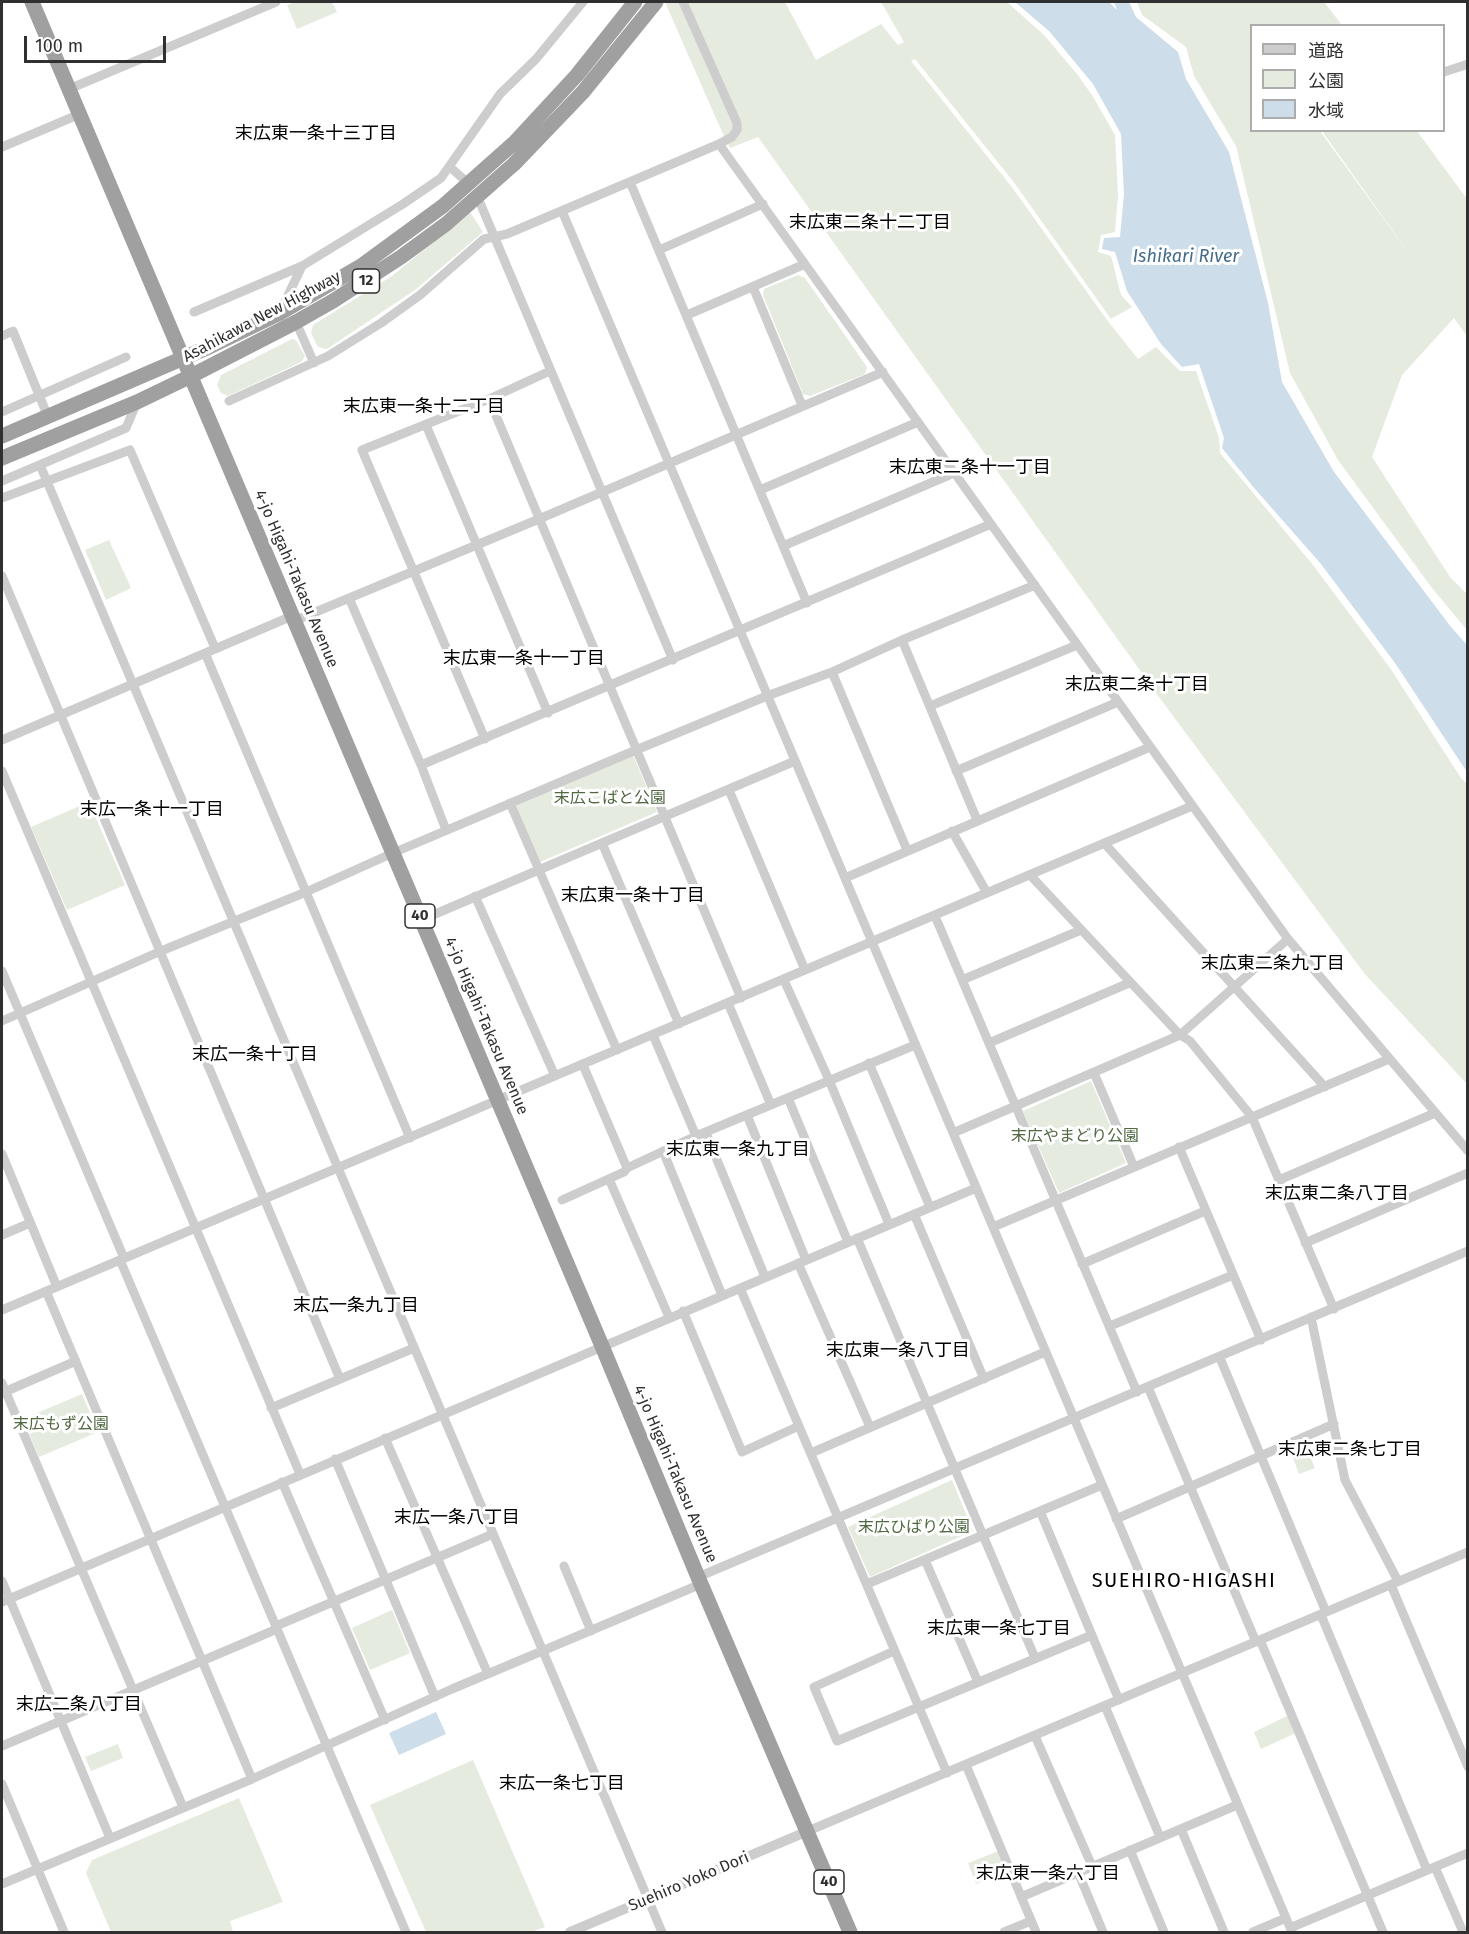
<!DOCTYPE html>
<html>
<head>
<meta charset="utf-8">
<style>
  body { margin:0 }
  #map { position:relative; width:1469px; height:1934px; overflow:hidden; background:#fff; font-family:"Fira Sans","Noto Sans JP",sans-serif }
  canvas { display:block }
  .frame { position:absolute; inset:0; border:3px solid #303030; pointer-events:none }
  .legend { position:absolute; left:1250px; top:24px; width:195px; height:108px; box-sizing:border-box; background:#fff; border:2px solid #acacac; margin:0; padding:8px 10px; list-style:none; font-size:18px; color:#303030 }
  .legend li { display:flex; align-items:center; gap:12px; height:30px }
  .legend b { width:30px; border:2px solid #acacac }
  .scale { position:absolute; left:24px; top:36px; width:142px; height:27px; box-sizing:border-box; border:3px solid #303030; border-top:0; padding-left:8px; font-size:18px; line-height:21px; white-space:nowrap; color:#303030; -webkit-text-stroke:4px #fff; paint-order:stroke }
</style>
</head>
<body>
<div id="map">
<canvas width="1469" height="1934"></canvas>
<div class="frame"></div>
<ul class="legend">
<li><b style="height:8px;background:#cdcdcd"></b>道路</li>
<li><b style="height:16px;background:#e5ebdf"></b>公園</li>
<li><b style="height:16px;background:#cddde9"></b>水域</li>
</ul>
<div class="scale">100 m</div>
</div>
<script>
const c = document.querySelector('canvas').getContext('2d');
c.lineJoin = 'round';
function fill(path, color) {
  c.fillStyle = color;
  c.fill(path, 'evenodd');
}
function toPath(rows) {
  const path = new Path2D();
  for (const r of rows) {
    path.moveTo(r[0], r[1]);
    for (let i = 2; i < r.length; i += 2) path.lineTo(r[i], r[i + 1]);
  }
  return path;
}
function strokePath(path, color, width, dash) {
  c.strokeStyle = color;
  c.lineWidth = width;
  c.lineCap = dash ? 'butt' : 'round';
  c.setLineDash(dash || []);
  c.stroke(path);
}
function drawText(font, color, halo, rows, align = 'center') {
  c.font = font + ' "Fira Sans","Noto Sans JP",sans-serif';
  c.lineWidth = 6;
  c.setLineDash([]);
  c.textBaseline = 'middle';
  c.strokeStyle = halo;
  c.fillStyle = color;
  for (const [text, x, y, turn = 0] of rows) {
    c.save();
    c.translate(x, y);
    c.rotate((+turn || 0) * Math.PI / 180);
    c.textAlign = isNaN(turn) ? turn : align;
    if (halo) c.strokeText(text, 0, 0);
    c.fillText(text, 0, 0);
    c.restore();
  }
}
fill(toPath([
  [295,2,332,2,337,12,297,29,287,5],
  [665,2,785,2,816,60,881,24,898,45,904,42,881,2,1007,2,1044,35,1077,74,1092,95,1115,135,1118,195,1115,232,1101,235,1098,252,1111,256,1121,295,1132,307,1111,319,1013,181,915,59,911,61,1011,186,1107,320,1138,359,1156,347,1180,371,1196,371,1219,438,1220,453,1313,565,1390,668,1461,778,1467,784,1467,1084,1364,973,1159,697,758,137,730,148,718,123],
  [1137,2,1324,2,1342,25,1252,26,1252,130,1320,131,1417,265,1322,131,1417,131,1467,199,1467,336,1454,318,1402,375,1372,457,1450,577,1467,594,1467,630,1432,588,1338,460,1290,373,1236,146,1194,76,1186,47,1142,15],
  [470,212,483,232,415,290,327,349,318,347,311,333,313,325,392,276],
  [798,275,805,278,867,367,865,374,810,396,803,394,763,295,764,289],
  [292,339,296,340,305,356,301,362,228,396,221,393,217,385,221,375],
  [109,540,131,588,106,600,85,550],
  [633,755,657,812,540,862,516,806],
  [89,802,125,885,67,910,31,827],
  [1091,1081,1126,1163,1059,1193,1023,1111],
  [82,1394,98,1432,39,1457,23,1419],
  [1302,1438,1315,1468,1299,1474,1288,1444],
  [952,1480,973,1531,870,1577,848,1527],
  [392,1610,410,1653,370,1670,352,1628],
  [1291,1714,1298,1732,1261,1749,1254,1732],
  [118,1744,123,1758,91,1771,85,1757],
  [473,1760,545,1927,531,1932,426,1932,370,1805],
  [239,1798,283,1902,230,1921,233,1932,111,1932,86,1873,92,1860],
  [998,1851,1006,1871,976,1884,968,1863]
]), '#e5ebdf');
fill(toPath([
  [1015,2,1109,2,1117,10,1114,2,1129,2,1136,17,1178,52,1186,79,1229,152,1268,303,1282,382,1334,472,1451,627,1467,645,1467,772,1395,663,1321,564,1255,489,1222,448,1224,438,1199,364,1182,367,1161,344,1127,291,1115,252,1102,249,1104,238,1120,237,1124,194,1121,134,1093,84,1049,31],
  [436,1712,446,1734,399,1755,389,1733]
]), '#cddde9');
strokePath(toPath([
  [1444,72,1468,64],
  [69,89,276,2],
  [719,144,1288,939,1468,1151],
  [2,147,80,114],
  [450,167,469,184],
  [630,182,807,603],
  [478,198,673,660],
  [562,211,1292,1932],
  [659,250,763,204],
  [753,287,802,405],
  [281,310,302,266],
  [194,312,302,266,403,204,441,178,500,94,536,59,583,2],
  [687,315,805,264],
  [296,322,314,363],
  [2,336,13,331,48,417],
  [489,399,741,998],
  [229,401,328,356,381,323,420,295,484,239,507,234,719,144,732,137,737,130,737,123,683,2],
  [2,412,126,357],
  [426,425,548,713],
  [40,465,662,1932],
  [2,481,126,428,137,402],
  [760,490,918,422],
  [2,498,130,450,215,648],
  [783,546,954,473],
  [2,576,340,1379],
  [349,598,421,765,446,830],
  [294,621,539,519,883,372],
  [902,640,977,820],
  [205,653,410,1138],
  [832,672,907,850],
  [930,706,1077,645],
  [485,739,362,450,489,399,550,371],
  [2,740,292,616],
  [421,765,991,524],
  [2,771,300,1474],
  [956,771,1118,702],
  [729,790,805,970],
  [510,803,617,1050],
  [952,831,987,893],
  [602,843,679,1024],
  [1105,844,1325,1087],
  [1030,875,1180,1035,1190,1041,1252,1117,1334,1309],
  [845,878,1150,747],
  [475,896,555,1076],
  [935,916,1137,1392],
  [421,920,795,761],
  [2,971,124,1258],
  [784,980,829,1080,889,1224],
  [962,980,1081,930],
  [728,1003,771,1105],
  [2,1021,161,951,306,892,393,853,636,750,767,696,832,672,902,640,1035,585],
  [653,1035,696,1136],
  [989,1043,1129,983],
  [869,1063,930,1207],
  [583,1065,627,1168],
  [1094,1073,1134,1167],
  [788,1098,848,1242],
  [747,1115,806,1260],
  [706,1133,765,1277],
  [953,1133,1180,1035,1288,939],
  [1179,1147,1261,1340],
  [663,1151,722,1295],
  [2,1154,57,1287],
  [609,1179,669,1317],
  [1279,1180,1435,1113],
  [562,1200,624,1172,627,1168,696,1136,915,1045],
  [914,1214,984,1379],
  [993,1227,1389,1059],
  [2,1235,30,1223],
  [857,1238,1035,1658],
  [1305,1243,1468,1173],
  [120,1260,406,1932],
  [798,1263,870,1427],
  [1082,1264,1205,1211],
  [740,1288,947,1773],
  [46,1291,252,1779],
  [2,1310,1192,806],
  [683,1311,742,1452,799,1426],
  [1311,1317,1345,1480,1398,1581],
  [1110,1326,1233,1275],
  [1220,1358,1326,1612],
  [2,1383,183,1807],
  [1148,1387,1256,1642],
  [2,1393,76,1361],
  [271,1408,414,1348],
  [385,1438,488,1674],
  [811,1453,1045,1352],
  [335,1459,435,1697],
  [282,1482,385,1720],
  [1040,1511,1119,1700],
  [1116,1519,1334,1424],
  [925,1560,978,1682],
  [564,1566,591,1631],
  [698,1577,1468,1251],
  [2,1581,110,1838],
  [867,1584,1102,1485],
  [1391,1585,1468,1767],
  [2,1602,976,1188],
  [1321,1615,1427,1870],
  [276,1626,493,1534],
  [1260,1640,1383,1932],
  [894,1651,814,1687,837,1741,1092,1635],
  [1105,1706,1160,1837],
  [1035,1736,1092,1866],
  [2,1746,277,1629],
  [966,1765,1036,1932],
  [2,1784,64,1932],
  [1181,1829,1224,1932],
  [808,1831,1468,1552],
  [1130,1850,1164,1932],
  [1435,1867,1463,1932],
  [1078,1872,1103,1932],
  [2,1884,252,1779,452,1689,701,1584],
  [1021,1897,1237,1805],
  [1290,1928,1468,1853],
  [1004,1932,1031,1921],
  [1253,1932,1286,1918]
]), '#cdcdcd', 9);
strokePath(toPath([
  [570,1932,808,1831]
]), '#cdcdcd', 10);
strokePath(toPath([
  [32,2,602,1346,698,1577,850,1932],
  [2,436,209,347,280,313,361,266,443,206,515,142,577,75,635,2],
  [2,458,137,402,191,376,296,322,333,301,401,257,446,224,514,164,583,92,656,2]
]), '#a0a0a0', 15);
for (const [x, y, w] of [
  [366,281,27],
  [420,916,30],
  [829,1882,30]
]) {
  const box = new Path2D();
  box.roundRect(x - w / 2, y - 12, w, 24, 4.5);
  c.fillStyle = '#fff';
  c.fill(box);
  strokePath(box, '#303030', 1.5);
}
drawText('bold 15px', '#303030', null, [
  ["12",366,281],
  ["40",420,916],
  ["40",829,1882]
]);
drawText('16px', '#303030', '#fff', [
  ["Asahikawa New Highway",262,317,-28],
  ["4-jo Higahi-Takasu Avenue",296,579,67],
  ["4-jo Higahi-Takasu Avenue",486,1026,67],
  ["4-jo Higahi-Takasu Avenue",675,1474,67],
  ["Suehiro Yoko Dori",689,1882,-23]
]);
drawText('16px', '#516841', '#fff', [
  ["末広こばと公園",610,799],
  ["末広やまどり公園",1075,1137],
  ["末広もず公園",61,1425],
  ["末広ひばり公園",914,1528]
]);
drawText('18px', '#000', '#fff', [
  ["末広東一条十三丁目",316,134],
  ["末広東二条十二丁目",870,223],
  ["末広東一条十二丁目",424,407],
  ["末広東二条十一丁目",970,468],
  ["末広東一条十一丁目",524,659],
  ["末広東二条十丁目",1137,685],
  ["末広一条十一丁目",152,810],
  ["末広東一条十丁目",633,896],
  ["末広東二条九丁目",1273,964],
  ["末広一条十丁目",255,1055],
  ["末広東一条九丁目",738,1150],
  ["末広東二条八丁目",1337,1194],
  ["末広一条九丁目",356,1306],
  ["末広東一条八丁目",898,1351],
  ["末広東二条七丁目",1350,1450],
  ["末広一条八丁目",457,1518],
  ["末広東一条七丁目",999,1629],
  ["末広二条八丁目",79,1705],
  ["末広一条七丁目",562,1784],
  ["末広東一条六丁目",1048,1874]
]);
drawText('italic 18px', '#446c8b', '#fff', [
  ["Ishikari River",1186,257]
]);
c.letterSpacing = '1.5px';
drawText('20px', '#000', '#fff', [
  ["SUEHIRO-HIGASHI",1184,1581]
]);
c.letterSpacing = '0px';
</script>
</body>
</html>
